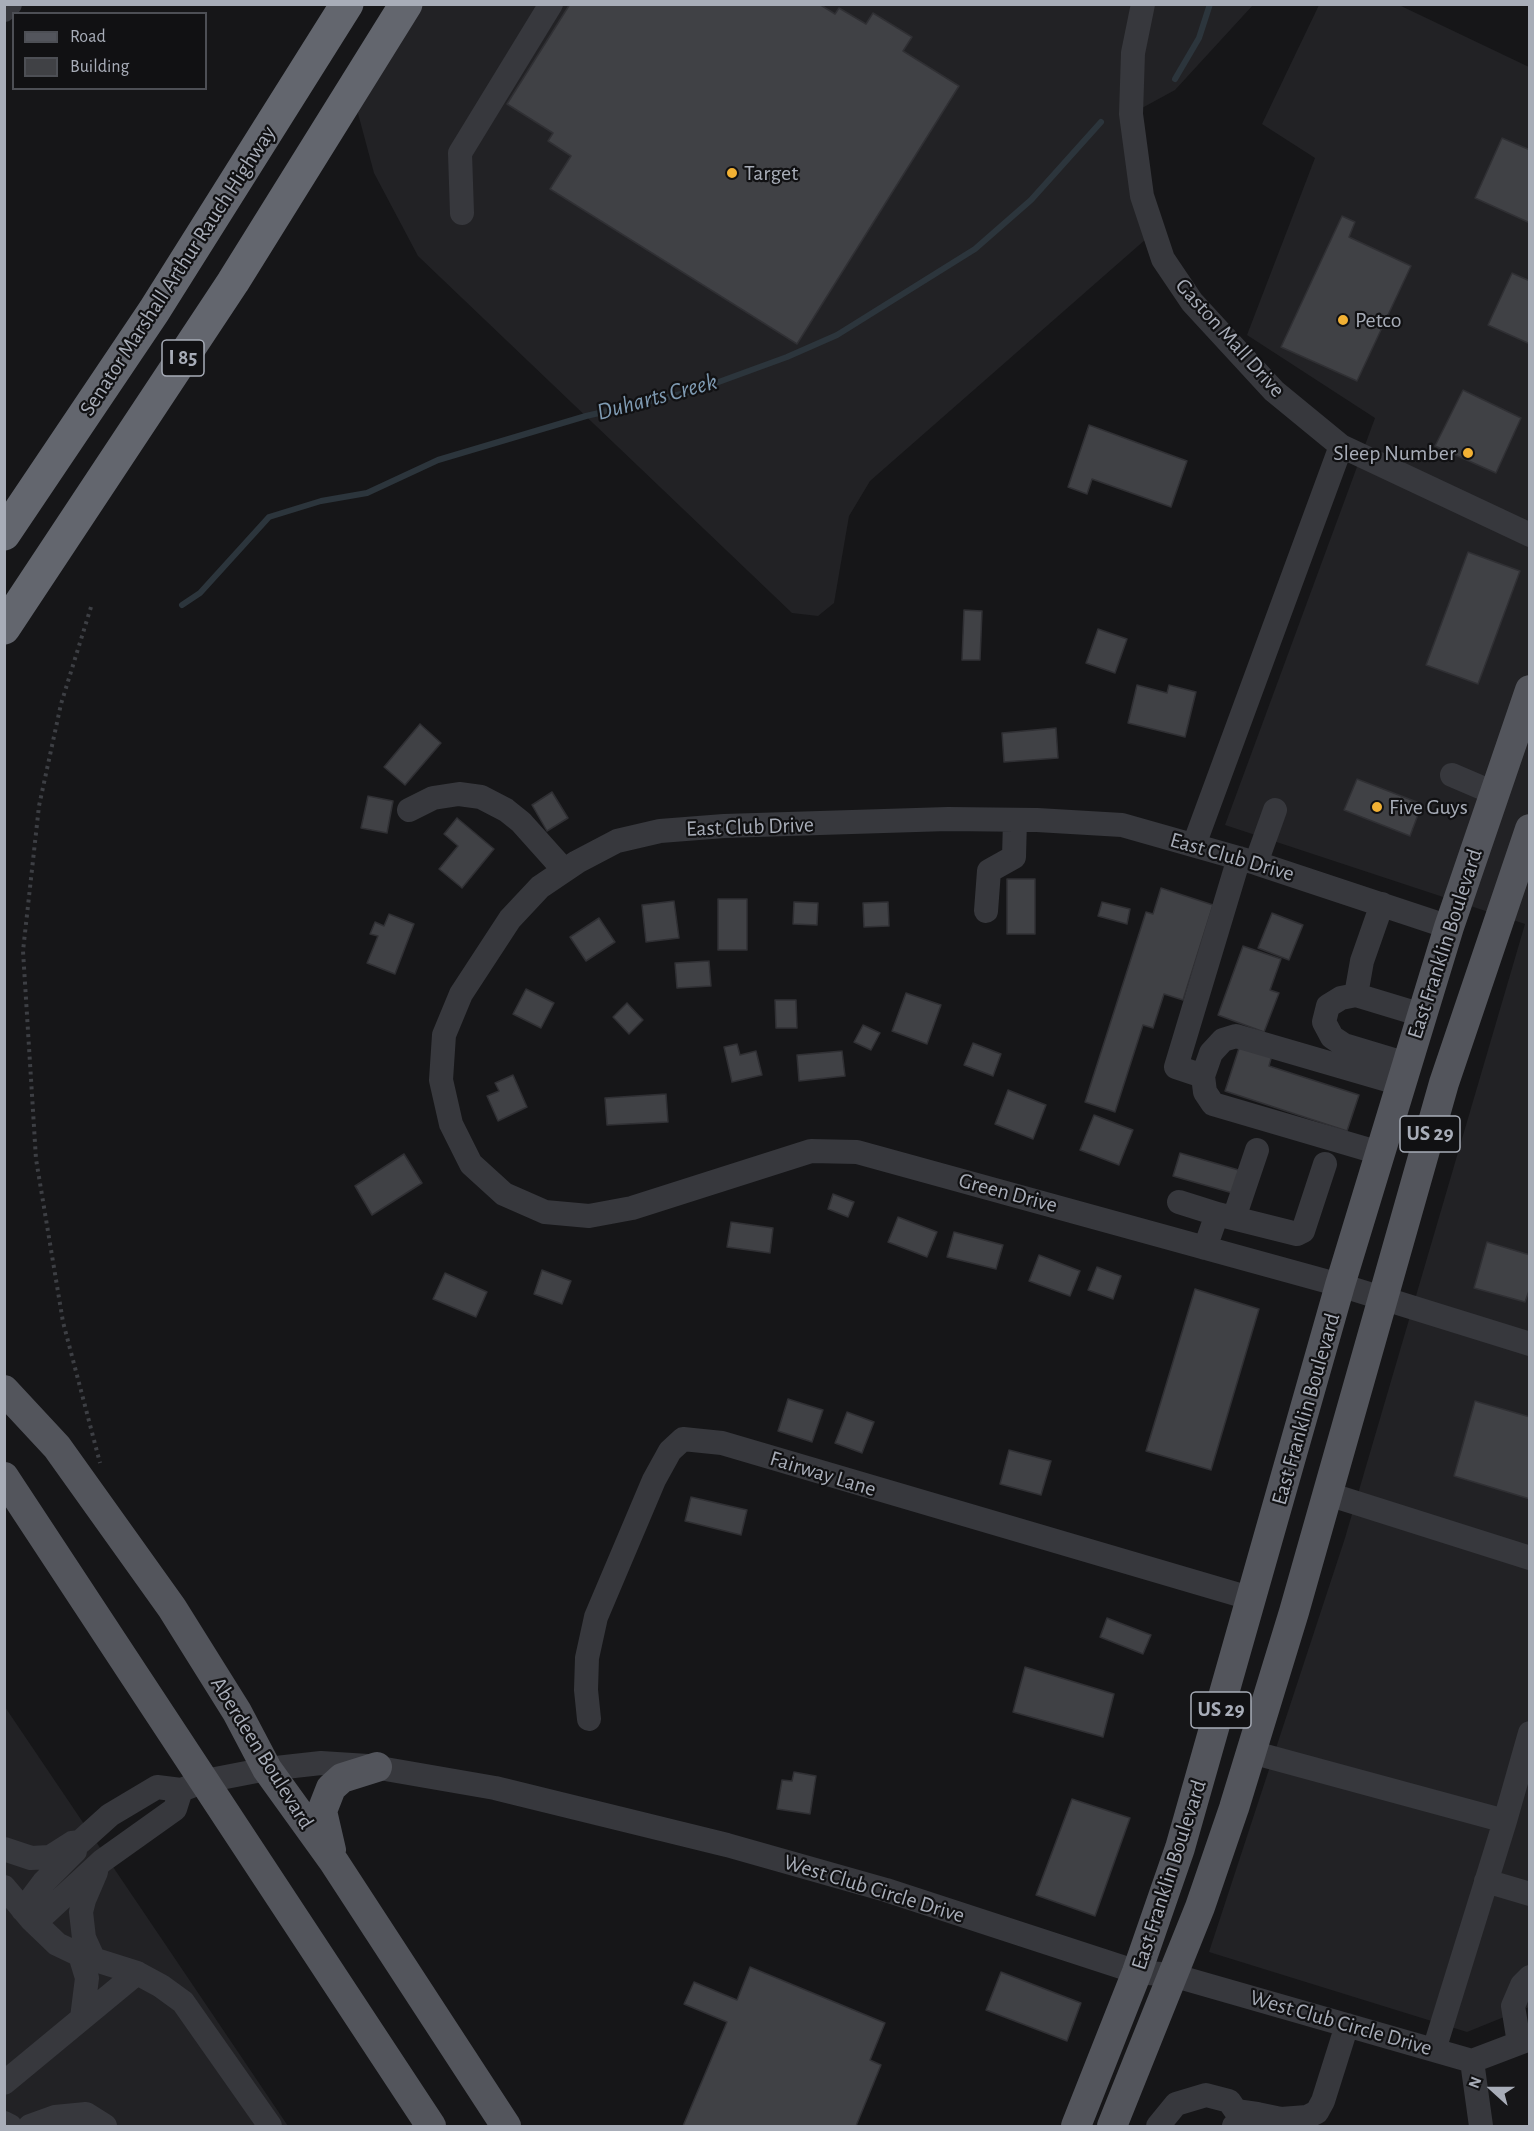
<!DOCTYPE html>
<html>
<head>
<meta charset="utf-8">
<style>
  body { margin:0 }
  #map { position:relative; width:1534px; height:2131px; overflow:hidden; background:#161618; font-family:"Alegreya Sans",sans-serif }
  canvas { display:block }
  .frame { position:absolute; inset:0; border:6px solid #a8adb8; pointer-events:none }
  .legend { position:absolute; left:12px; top:12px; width:195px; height:78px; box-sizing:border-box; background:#111113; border:2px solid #4d4f55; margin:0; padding:8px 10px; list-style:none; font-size:18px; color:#a8adb8 }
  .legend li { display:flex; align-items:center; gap:12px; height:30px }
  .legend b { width:30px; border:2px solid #4d4f55 }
  .north { position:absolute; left:1462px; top:2059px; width:60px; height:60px; -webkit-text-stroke:4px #111113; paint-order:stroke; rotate:291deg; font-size:16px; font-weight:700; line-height:24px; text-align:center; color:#a8adb8 }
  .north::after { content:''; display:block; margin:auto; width:21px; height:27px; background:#a8adb8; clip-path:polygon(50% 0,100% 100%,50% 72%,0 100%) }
</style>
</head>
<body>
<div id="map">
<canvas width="1534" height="2131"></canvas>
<div class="frame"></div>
<ul class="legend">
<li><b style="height:8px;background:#53555c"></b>Road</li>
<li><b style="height:16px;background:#404145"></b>Building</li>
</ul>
<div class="north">N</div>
</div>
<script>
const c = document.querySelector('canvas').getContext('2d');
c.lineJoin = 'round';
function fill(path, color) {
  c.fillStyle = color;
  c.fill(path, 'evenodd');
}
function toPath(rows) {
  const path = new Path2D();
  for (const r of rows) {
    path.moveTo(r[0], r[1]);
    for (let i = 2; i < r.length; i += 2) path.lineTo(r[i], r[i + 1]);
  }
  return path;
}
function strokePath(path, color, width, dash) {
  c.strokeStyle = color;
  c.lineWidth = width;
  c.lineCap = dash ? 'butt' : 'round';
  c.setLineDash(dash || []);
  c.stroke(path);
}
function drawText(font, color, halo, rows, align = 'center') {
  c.font = font + ' "Alegreya Sans",sans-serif';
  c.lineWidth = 4.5;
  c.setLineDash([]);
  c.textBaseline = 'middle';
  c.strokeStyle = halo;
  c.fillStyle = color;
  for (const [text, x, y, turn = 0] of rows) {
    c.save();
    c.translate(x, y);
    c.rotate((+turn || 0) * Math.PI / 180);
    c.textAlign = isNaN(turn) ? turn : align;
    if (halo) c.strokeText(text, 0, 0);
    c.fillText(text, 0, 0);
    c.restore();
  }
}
fill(toPath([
  [406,5,1253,5,1175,90,1131,114,1154,232,870,481,849,516,834,603,818,616,792,613,418,256,374,173,352,91],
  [1319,5,1399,5,1529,67,1529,2007,1467,2032,1209,1952,1345,1538,1525,924,1225,825,1375,418,1247,335,1315,158,1262,124],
  [5,1707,288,2126,5,2126]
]), '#222225');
strokePath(toPath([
  [1175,79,1199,38,1210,4],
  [182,605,200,593,269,517,321,501,367,493,438,460,586,416,694,391,787,357,837,335,975,249,1031,200,1101,122]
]), '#2c353c', 6);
const building = toPath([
  [570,4,819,4,835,14,839,8,866,24,873,13,912,37,903,51,959,86,797,344,550,189,571,156,548,141,553,133,507,104,570,4],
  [1502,138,1530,150,1530,223,1475,198,1502,138],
  [1342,216,1355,222,1349,237,1411,266,1357,381,1281,347,1342,216],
  [1512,273,1530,281,1530,344,1488,325,1512,273],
  [1463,390,1521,418,1496,473,1435,446,1463,390],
  [1089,425,1187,461,1171,507,1092,479,1087,494,1068,487,1089,425],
  [1468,552,1520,571,1478,684,1426,665,1468,552],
  [964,610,982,611,980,660,962,660,964,610],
  [1098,629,1127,639,1115,673,1086,663,1098,629],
  [1137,685,1167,693,1169,685,1196,692,1185,737,1128,723,1137,685],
  [420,724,441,743,405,785,384,767,420,724],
  [1056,728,1058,758,1004,762,1002,733,1056,728],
  [1357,779,1422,804,1410,836,1344,810,1357,779],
  [552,792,568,818,547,831,532,805,552,792],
  [368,796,393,801,387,833,361,828,368,796],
  [457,818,494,849,462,888,439,869,458,846,444,834,457,818],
  [1007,879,1035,879,1035,934,1007,934,1007,879],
  [1161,888,1213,905,1183,1000,1164,994,1153,1028,1143,1025,1115,1112,1085,1102,1146,912,1153,914,1161,888],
  [718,899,747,899,747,950,718,950,718,899],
  [674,901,679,938,646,942,642,905,674,901],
  [794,902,818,903,817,925,793,924,794,902],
  [888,902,889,926,864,927,863,903,888,902],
  [1102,902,1130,909,1127,924,1098,916,1102,902],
  [1272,913,1303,925,1289,960,1258,948,1272,913],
  [389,914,414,924,395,974,367,963,378,936,370,934,375,922,384,926,389,914],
  [599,918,615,942,586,961,570,937,599,918],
  [1243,946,1281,959,1270,990,1279,993,1264,1032,1218,1015,1243,946],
  [709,961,711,986,677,988,675,963,709,961],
  [526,989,554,1003,541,1028,513,1014,526,989],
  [906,993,941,1005,927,1044,892,1031,906,993],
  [775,1000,796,1000,797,1028,776,1028,775,1000],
  [627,1003,643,1020,629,1034,613,1017,627,1003],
  [863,1025,880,1033,871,1050,854,1042,863,1025],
  [973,1043,1001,1054,993,1076,964,1065,973,1043],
  [737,1044,740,1055,756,1051,762,1075,732,1082,724,1047,737,1044],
  [1240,1045,1272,1055,1269,1066,1359,1095,1347,1131,1225,1091,1240,1045],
  [842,1051,845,1076,799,1081,797,1055,842,1051],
  [513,1075,527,1107,498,1121,487,1096,499,1091,495,1083,513,1075],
  [1008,1090,1046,1105,1033,1139,995,1124,1008,1090],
  [666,1094,668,1122,607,1125,605,1098,666,1094],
  [1094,1115,1133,1130,1119,1165,1080,1150,1094,1115],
  [1180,1153,1242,1171,1236,1194,1173,1176,1180,1153],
  [404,1154,422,1183,372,1215,355,1186,404,1154],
  [833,1194,854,1202,848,1217,828,1209,833,1194],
  [898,1217,937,1232,927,1257,888,1242,898,1217],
  [731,1222,773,1228,770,1253,727,1247,731,1222],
  [954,1232,1003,1245,996,1269,947,1257,954,1232],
  [1487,1242,1530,1255,1530,1288,1525,1302,1474,1288,1487,1242],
  [1039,1255,1080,1271,1070,1296,1029,1281,1039,1255],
  [1097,1267,1121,1276,1113,1299,1088,1290,1097,1267],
  [542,1270,571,1281,562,1304,534,1294,542,1270],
  [445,1273,487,1292,476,1317,433,1299,445,1273],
  [1195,1289,1259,1309,1211,1470,1146,1451,1195,1289],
  [788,1399,823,1410,812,1442,778,1431,788,1399],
  [1475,1401,1530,1417,1530,1499,1454,1476,1475,1401],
  [847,1412,874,1422,862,1453,835,1443,847,1412],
  [1009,1450,1051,1461,1041,1495,1000,1484,1009,1450],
  [691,1497,747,1510,741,1535,685,1521,691,1497],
  [1107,1618,1151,1635,1143,1654,1100,1637,1107,1618],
  [1025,1667,1114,1694,1103,1737,1013,1712,1025,1667],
  [794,1772,816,1776,810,1814,777,1809,782,1780,792,1781,794,1772],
  [1072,1799,1130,1818,1095,1916,1036,1895,1072,1799],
  [750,1967,885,2023,870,2060,881,2065,856,2126,683,2126,727,2022,684,2004,694,1982,737,2000,750,1967],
  [1001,1972,1081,2003,1067,2041,986,2010,1001,1972]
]);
fill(building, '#404145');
strokePath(building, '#303034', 1.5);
strokePath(toPath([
  [91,607,61,704,39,806,23,951,36,1159,63,1322,100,1463]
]), '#3d3f44', 4, [3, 4.5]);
strokePath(toPath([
  [1143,4,1133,53,1131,114,1142,196,1163,259,1192,302,1274,391,1341,446,1530,535],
  [4,10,10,4],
  [462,213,460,153,551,4],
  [1452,775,1494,793],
  [409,810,433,798,459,794,481,797,506,810,521,822,564,870],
  [1194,845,1341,446],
  [1256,863,1275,810],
  [986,911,989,871,1014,857,1015,820],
  [1449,927,1256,863,1122,825,1037,820,948,819,724,826,660,831,617,841,577,862,540,887,510,919,461,994,444,1035,441,1080,451,1124,471,1164,504,1194,545,1212,589,1216,632,1208,811,1151,857,1152,1340,1285,1530,1344],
  [1356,995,1362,961,1382,904],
  [1407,1064,1344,1045,1332,1037,1324,1022,1328,1006,1341,998,1356,995,1422,1015],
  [1203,1076,1176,1067,1239,858],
  [1380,1153,1213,1104,1205,1092,1203,1076,1211,1053,1223,1040,1236,1036,1401,1084],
  [1179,1202,1217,1214],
  [1234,1218,1257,1150],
  [1205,1248,1217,1214,1297,1234,1303,1231,1325,1164],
  [1328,1494,1530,1558],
  [589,1719,586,1690,587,1658,596,1617,654,1480,670,1451,683,1439,722,1443,1253,1599],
  [1251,1752,1505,1821,1530,1733],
  [4,1849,31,1858,50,1857,72,1843,80,1842,110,1815,157,1787,181,1790,205,1781,267,1769,321,1763,368,1766,495,1788,727,1845,886,1890,1137,1972,1172,1975,1472,2061],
  [1486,1881,1530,1894],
  [4,1887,31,1919,57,1944,80,1955,137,1973,161,1986,183,2002,270,2126],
  [23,1910,44,1882,75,1851],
  [35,1923,102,1861,175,1809,181,1790],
  [80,1955,87,1978,82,2018],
  [94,1960,84,1938,81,1912,84,1900,96,1872],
  [1519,2043,1513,2006,1522,1985,1530,1977],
  [1434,2050,1505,1821],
  [1472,2061,1481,2126],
  [1472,2061,1530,2039],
  [4,2083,137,1973],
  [1257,2114,1281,2119,1307,2117,1317,2112,1323,2101,1347,2025],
  [4,2123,10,2126],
  [30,2126,55,2117,86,2114,105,2126],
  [1158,2126,1176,2104,1206,2095,1229,2101,1236,2111,1257,2114,1234,2126]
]), '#37383d', 24);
strokePath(toPath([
  [4,1390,57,1447,172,1608,237,1712,267,1769,334,1862,506,2126],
  [4,1477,431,2126],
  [331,1850,322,1811,331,1788,342,1778,377,1767],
  [1076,2126,1137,1972,1180,1848,1340,1285,1449,927,1530,690],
  [1112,2126,1200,1907,1234,1808,1294,1612,1444,1083,1530,829]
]), '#53555c', 30);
strokePath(toPath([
  [4,534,154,311,347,4],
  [4,628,233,282,406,4]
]), '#63666e', 33);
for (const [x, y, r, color] of [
  [732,173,6,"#f2b134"],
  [1343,320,6,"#f2b134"],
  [1468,453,6,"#f2b134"],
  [1377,807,6,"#f2b134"]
]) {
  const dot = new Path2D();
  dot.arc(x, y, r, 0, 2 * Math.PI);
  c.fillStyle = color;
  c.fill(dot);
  strokePath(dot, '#111113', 2);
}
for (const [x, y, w] of [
  [183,358,42],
  [1430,1134,60],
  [1221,1710,60]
]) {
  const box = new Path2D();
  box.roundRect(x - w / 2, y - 18, w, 36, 4.5);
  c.fillStyle = '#111113';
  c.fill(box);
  strokePath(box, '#a8adb8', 1.5);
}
drawText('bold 21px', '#a8adb8', null, [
  ["I 85",183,358],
  ["US 29",1430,1134],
  ["US 29",1221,1710]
]);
drawText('22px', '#a8adb8', '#111113', [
  ["Target",744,173],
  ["Petco",1355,320],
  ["Sleep Number",1456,453,"right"],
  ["Five Guys",1389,807]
], 'left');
drawText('22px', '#a8adb8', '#111113', [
  ["Senator Marshall Arthur Rauch Highway",178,271,-57],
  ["Gaston Mall Drive",1230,338,48],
  ["East Club Drive",750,827,-2],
  ["East Club Drive",1232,857,16],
  ["East Franklin Boulevard",1445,944,-72],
  ["Green Drive",1008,1193,15],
  ["East Franklin Boulevard",1306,1409,-74],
  ["Fairway Lane",823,1474,17],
  ["Aberdeen Boulevard",262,1753,58],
  ["East Franklin Boulevard",1169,1875,-72],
  ["West Club Circle Drive",874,1889,17],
  ["West Club Circle Drive",1341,2023,16]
]);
drawText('italic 24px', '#7f9bb3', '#111113', [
  ["Duharts Creek",657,397,-15]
]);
</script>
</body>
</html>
